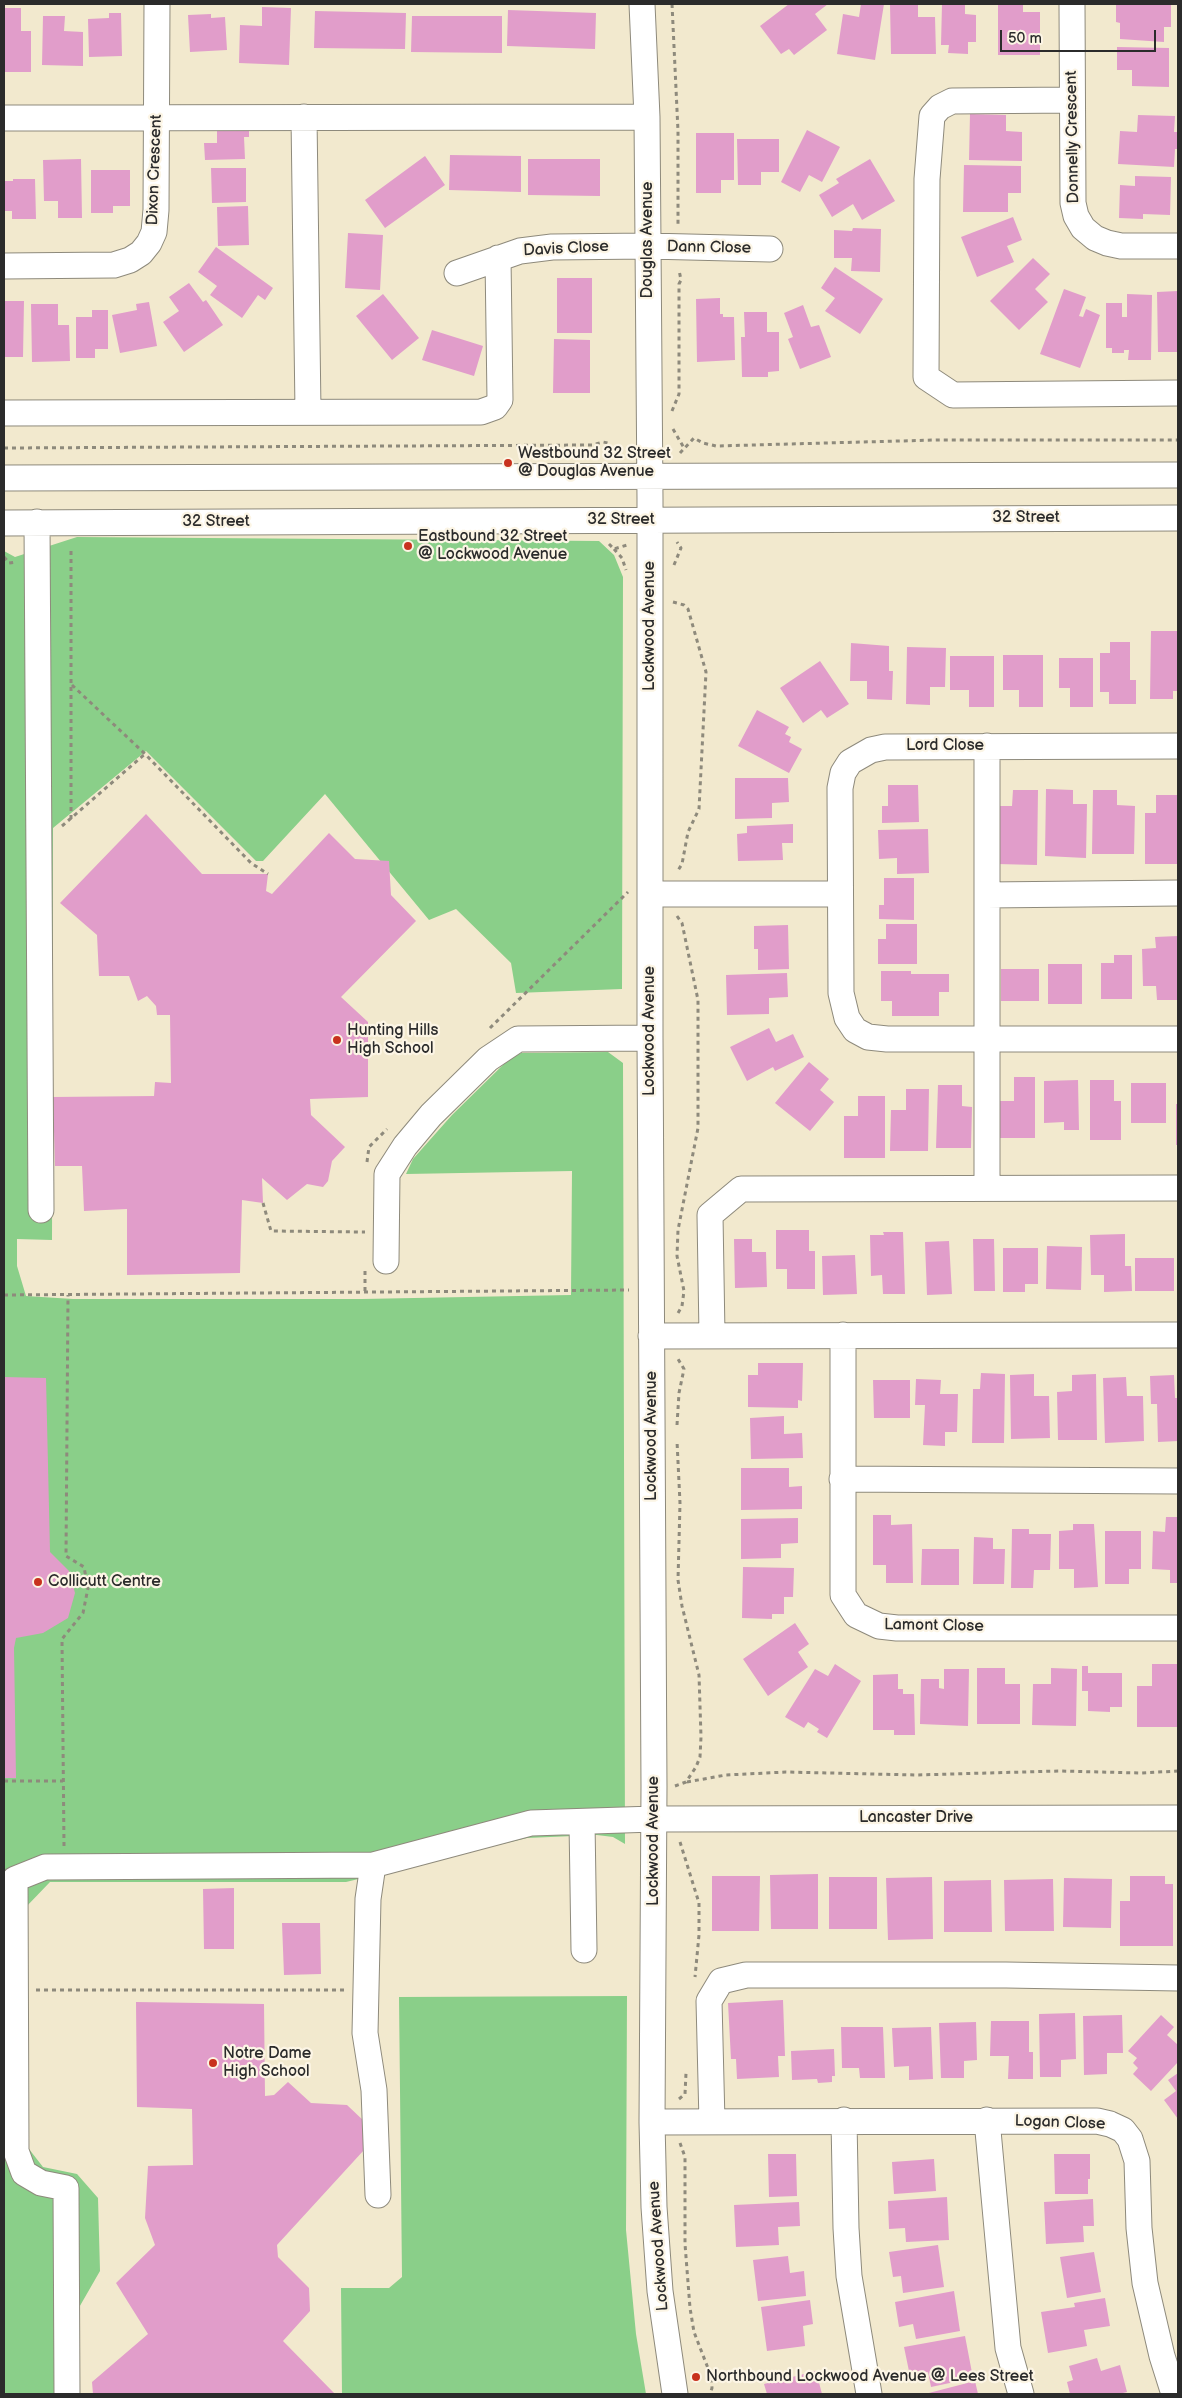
<!DOCTYPE html>
<html>
<head>
<meta charset="utf-8">
<style>
  body { margin:0 }
  #map { position:relative; width:1182px; height:2398px; overflow:hidden; background:#f2e9ce; font-family:"Balsamiq Sans",sans-serif }
  canvas { display:block }
  .frame { position:absolute; inset:0; border:5px solid #2b2b2b; pointer-events:none }
  .scale { position:absolute; left:1000px; top:30px; width:156px; height:22px; box-sizing:border-box; border:2px solid #2b2b2b; border-top:0; padding-left:6px; font-size:15px; line-height:18px; white-space:nowrap; color:#2b2b2b; -webkit-text-stroke:4px #fcf5e5; paint-order:stroke }
</style>
</head>
<body>
<div id="map">
<canvas width="1182" height="2398"></canvas>
<div class="frame"></div>
<div class="scale">50 m</div>
</div>
<script>
const c = document.querySelector('canvas').getContext('2d');
c.lineJoin = 'round';
function fill(path, color) {
  c.fillStyle = color;
  c.fill(path, 'evenodd');
}
function toPath(rows) {
  const path = new Path2D();
  for (const r of rows) {
    path.moveTo(r[0], r[1]);
    for (let i = 2; i < r.length; i += 2) path.lineTo(r[i], r[i + 1]);
  }
  return path;
}
function strokePath(path, color, width, dash) {
  c.strokeStyle = color;
  c.lineWidth = width;
  c.lineCap = dash ? 'butt' : 'round';
  c.setLineDash(dash || []);
  c.stroke(path);
}
function drawText(font, color, halo, rows, align = 'center') {
  c.font = font + ' "Balsamiq Sans",sans-serif';
  c.lineWidth = 4.5;
  c.setLineDash([]);
  c.textBaseline = 'middle';
  c.strokeStyle = halo;
  c.fillStyle = color;
  for (const [text, x, y, turn = 0] of rows) {
    c.save();
    c.translate(x, y);
    c.rotate((+turn || 0) * Math.PI / 180);
    c.textAlign = isNaN(turn) ? turn : align;
    if (halo) c.strokeText(text, 0, 0);
    c.fillText(text, 0, 0);
    c.restore();
  }
}
fill(toPath([
  [77,537,599,541,614,555,623,577,622,989,516,993,511,963,456,909,429,920,325,794,263,861,256,861,146,751,53,828,52,1240,17,1239,17,1266,26,1296,73,1299,362,1299,571,1295,572,1171,406,1174,413,1159,452,1115,508,1060,521,1053,608,1052,623,1063,625,1844,613,1837,597,1835,527,1838,346,1882,50,1882,25,1908,29,2149,43,2167,77,2174,98,2198,100,2271,77,2311,80,2394,4,2394,4,551,15,557],
  [627,1996,626,2230,636,2334,646,2394,342,2394,341,2288,389,2288,402,2277,399,1997]
]), '#8acf89');
fill(toPath([
  [789,4,828,4,815,14,827,30,794,55,789,49,781,54,760,26],
  [861,4,884,4,875,60,837,54,843,14,859,17],
  [890,4,918,4,918,17,935,17,936,54,891,54],
  [942,4,965,4,965,14,976,15,976,42,968,42,968,54,948,53,949,45,941,45],
  [998,4,1023,4,1023,12,1040,12,1040,55,998,55],
  [1116,4,1171,4,1171,27,1164,27,1164,42,1120,39,1120,23,1116,22],
  [262,7,291,8,289,65,239,63,240,25,262,26],
  [4,8,21,8,21,31,31,31,31,72,4,72],
  [508,10,596,13,595,49,507,46],
  [315,11,406,13,405,49,314,48],
  [109,13,121,13,122,56,89,57,88,19,109,18],
  [211,14,211,18,225,17,227,50,190,52,188,15],
  [43,16,65,16,64,31,83,32,83,66,42,65],
  [412,16,502,16,502,53,411,52],
  [1117,47,1169,48,1169,87,1132,86,1132,70,1117,70],
  [970,114,1006,115,1006,131,1022,132,1022,161,969,160],
  [1138,115,1175,116,1174,132,1178,132,1178,149,1175,149,1174,167,1118,164,1120,131,1137,132],
  [217,123,249,123,249,137,244,137,245,159,205,160,204,143,217,143],
  [807,130,840,147,822,182,809,175,800,192,781,182],
  [696,133,734,133,734,180,721,180,721,193,696,193],
  [737,139,779,139,779,172,761,172,761,185,738,185],
  [450,155,521,156,521,192,449,190],
  [425,156,445,185,385,228,365,200],
  [81,159,82,218,58,218,58,201,44,201,43,160],
  [528,159,600,159,600,196,528,195],
  [870,159,895,201,862,220,853,204,832,217,819,195,839,183,836,179],
  [964,165,1021,166,1021,193,1008,193,1008,212,963,212],
  [211,168,246,168,246,202,212,203],
  [91,170,130,170,130,206,113,206,113,213,91,213],
  [1135,176,1171,177,1170,215,1143,214,1143,219,1119,218,1120,185,1135,186],
  [13,179,35,179,36,219,12,219,12,211,4,211,4,181,13,181],
  [248,206,249,245,218,246,217,207],
  [1013,217,1022,240,1007,246,1014,262,977,277,961,237],
  [853,228,881,229,880,272,851,271,852,258,834,258,834,230,852,231],
  [348,233,383,235,380,290,345,288],
  [216,247,273,288,265,300,258,295,242,318,210,295,217,286,198,272],
  [1033,258,1050,274,1035,289,1048,302,1019,330,990,301],
  [835,267,883,299,860,334,825,311,835,298,821,288],
  [557,278,592,278,592,333,557,333],
  [189,283,203,302,206,300,223,325,184,352,163,322,179,311,169,297],
  [1064,289,1086,297,1079,316,1083,317,1086,309,1100,315,1080,368,1040,354],
  [1178,291,1178,352,1158,352,1157,292],
  [383,294,419,338,392,360,356,316],
  [1127,294,1152,295,1151,360,1128,360,1129,350,1124,350,1124,353,1112,353,1112,348,1106,348,1106,303,1122,303,1122,317,1127,317],
  [720,298,720,314,723,314,723,317,734,317,735,360,697,362,696,299],
  [4,301,24,301,23,357,4,357],
  [149,302,157,346,120,353,112,315,137,310,136,304],
  [31,304,58,304,58,325,69,325,70,361,32,362],
  [803,305,811,327,819,325,831,357,800,369,788,339,793,337,784,313],
  [92,310,108,310,108,349,95,349,95,358,76,358,76,317,92,317],
  [744,312,767,312,767,332,779,332,779,371,768,372,768,377,742,377,741,337,745,337],
  [432,330,483,346,474,376,422,360],
  [554,339,590,340,590,393,553,393],
  [1151,631,1178,631,1178,691,1173,691,1173,699,1150,699],
  [1110,642,1130,642,1130,680,1136,680,1136,704,1109,704,1109,692,1100,692,1100,653,1110,653],
  [851,643,889,646,889,671,893,671,892,700,867,699,867,681,850,681],
  [907,647,946,648,945,687,930,687,930,705,906,704],
  [1003,655,1043,655,1043,707,1019,707,1019,690,1003,690],
  [950,656,994,656,994,707,969,707,969,690,950,690],
  [1059,658,1093,658,1093,707,1070,707,1070,688,1059,688],
  [820,661,849,704,827,718,821,710,803,723,780,688],
  [757,710,789,727,785,734,791,737,789,742,802,749,789,773,738,746],
  [735,778,788,778,789,802,772,803,772,818,735,819],
  [888,785,918,785,919,822,882,823,882,806,888,806],
  [1046,789,1073,790,1073,804,1087,804,1086,858,1045,856],
  [1013,790,1038,790,1037,865,997,864,997,806,1012,806],
  [1093,790,1117,790,1117,805,1135,806,1134,854,1092,854],
  [1156,795,1178,795,1177,864,1145,864,1145,813,1156,813],
  [146,814,202,874,268,874,266,891,272,894,329,833,355,859,389,861,391,895,416,921,341,997,368,1022,368,1097,310,1099,311,1115,345,1147,332,1161,328,1181,323,1187,307,1184,287,1200,262,1178,263,1203,242,1200,240,1273,127,1275,127,1209,84,1211,82,1166,55,1166,53,1097,154,1096,155,1082,171,1083,170,1015,157,1015,156,1006,147,996,138,1001,129,976,99,976,97,935,60,903],
  [793,824,793,843,782,843,783,860,738,861,737,834,747,833,747,826],
  [928,829,929,873,897,874,897,858,879,859,878,830],
  [884,878,914,878,914,920,879,919,879,905,884,905],
  [886,924,917,924,917,964,878,964,878,939,886,939],
  [788,925,789,969,758,970,758,949,754,949,754,926],
  [1178,936,1178,1000,1157,1000,1156,986,1143,986,1142,949,1156,948,1155,937],
  [1114,955,1132,955,1132,999,1101,999,1101,963,1114,963],
  [1048,964,1082,964,1082,1004,1048,1004],
  [1001,969,1039,969,1039,1001,1001,1001],
  [881,971,911,971,911,974,949,974,949,992,939,992,939,1016,892,1016,892,1001,881,1001],
  [787,973,788,997,769,998,769,1014,727,1015,726,975],
  [769,1028,776,1042,793,1034,804,1057,775,1071,773,1067,747,1081,730,1047],
  [809,1062,829,1079,820,1090,834,1102,810,1131,775,1103],
  [1014,1077,1035,1077,1035,1138,998,1138,998,1101,1014,1101],
  [1078,1080,1079,1130,1064,1130,1064,1122,1044,1123,1044,1081],
  [1090,1080,1114,1080,1114,1101,1121,1101,1121,1140,1090,1140],
  [1131,1083,1166,1083,1166,1123,1131,1123],
  [938,1085,962,1085,962,1106,972,1107,971,1148,936,1148],
  [906,1089,929,1089,928,1151,890,1151,891,1110,906,1110],
  [858,1096,885,1096,885,1158,844,1158,844,1116,858,1116],
  [1176,1104,1178,1104,1178,1145,1176,1145],
  [776,1230,809,1230,809,1251,815,1251,815,1289,787,1289,787,1269,776,1269],
  [883,1232,903,1232,905,1294,883,1294,882,1275,871,1276,870,1235,884,1235],
  [1125,1234,1125,1266,1131,1266,1132,1291,1104,1292,1104,1275,1091,1275,1090,1235],
  [734,1239,752,1239,752,1252,766,1252,767,1287,735,1288],
  [973,1239,994,1239,995,1291,974,1291],
  [949,1241,952,1294,927,1295,925,1242],
  [1047,1246,1082,1247,1081,1290,1046,1289],
  [1003,1248,1038,1248,1038,1284,1025,1284,1025,1292,1003,1292],
  [855,1255,857,1294,823,1295,822,1256],
  [1135,1258,1174,1258,1174,1291,1135,1291],
  [758,1363,803,1363,802,1401,798,1400,798,1408,748,1407,748,1375,758,1375],
  [981,1373,1005,1374,1004,1443,972,1443,973,1389,980,1389],
  [1034,1374,1034,1396,1049,1396,1050,1438,1011,1439,1010,1375],
  [1096,1374,1097,1440,1058,1440,1057,1392,1072,1391,1072,1375],
  [1174,1375,1175,1398,1178,1398,1178,1441,1158,1442,1157,1404,1151,1404,1150,1376],
  [4,1377,46,1378,50,1552,69,1571,75,1593,68,1618,43,1633,16,1638,14,1648,16,1778,4,1778],
  [1126,1377,1127,1396,1143,1396,1144,1441,1105,1443,1103,1378],
  [916,1379,941,1380,940,1394,958,1394,957,1432,945,1432,945,1446,923,1445,925,1405,915,1405],
  [873,1380,910,1380,910,1418,874,1418],
  [784,1416,784,1434,802,1433,803,1458,751,1459,750,1418],
  [741,1468,789,1468,789,1487,802,1486,802,1509,741,1510],
  [873,1515,891,1515,891,1525,912,1524,913,1583,886,1583,886,1565,873,1565],
  [1166,1517,1178,1517,1178,1583,1170,1583,1170,1570,1152,1569,1153,1531,1165,1532],
  [798,1518,798,1543,781,1544,781,1558,741,1559,741,1519],
  [1073,1524,1094,1524,1098,1587,1074,1588,1074,1569,1059,1569,1059,1531,1073,1530],
  [1012,1529,1029,1529,1029,1534,1051,1534,1050,1570,1034,1570,1033,1588,1011,1588],
  [1105,1531,1141,1531,1141,1569,1129,1569,1129,1584,1105,1584],
  [974,1537,993,1538,993,1549,1005,1549,1004,1584,973,1584],
  [922,1549,959,1549,959,1585,921,1585],
  [743,1567,794,1568,793,1597,784,1597,784,1614,772,1614,772,1619,742,1618],
  [795,1623,809,1644,798,1652,808,1667,768,1696,743,1659],
  [835,1664,861,1681,827,1738,817,1732,819,1729,808,1722,804,1728,785,1717,815,1669,828,1676],
  [1152,1664,1177,1664,1177,1727,1137,1727,1137,1686,1152,1686],
  [1082,1666,1088,1666,1088,1673,1122,1673,1122,1707,1110,1707,1110,1712,1088,1711,1088,1691,1082,1691],
  [977,1668,1005,1668,1005,1684,1020,1684,1020,1724,977,1724],
  [1051,1668,1077,1669,1076,1726,1032,1725,1033,1684,1051,1684],
  [944,1669,969,1669,968,1726,920,1724,921,1679,939,1679,939,1688,944,1689],
  [898,1674,898,1689,903,1689,903,1694,914,1694,915,1735,894,1735,894,1730,873,1730,873,1675],
  [818,1874,818,1929,771,1929,770,1875],
  [712,1876,760,1876,759,1931,712,1931],
  [1130,1876,1165,1876,1165,1884,1173,1884,1173,1946,1120,1946,1120,1901,1130,1901],
  [829,1877,877,1877,877,1929,829,1929],
  [932,1877,933,1939,888,1940,886,1878],
  [1064,1878,1112,1879,1111,1928,1063,1927],
  [1053,1879,1054,1931,1005,1931,1004,1880],
  [991,1880,992,1932,944,1932,944,1881],
  [234,1888,234,1949,204,1949,203,1889],
  [282,1923,320,1923,321,1974,284,1975],
  [783,2000,785,2056,778,2056,779,2077,737,2079,736,2059,731,2059,728,2003],
  [136,2002,264,2004,265,2096,274,2095,288,2082,311,2103,347,2105,365,2122,364,2150,277,2245,278,2257,309,2288,310,2311,283,2341,335,2394,93,2394,92,2382,148,2334,116,2283,155,2245,145,2218,148,2166,193,2165,192,2109,137,2107],
  [1075,2013,1076,2059,1061,2060,1061,2077,1040,2077,1039,2014],
  [1122,2015,1123,2053,1107,2053,1107,2074,1084,2075,1083,2016],
  [1161,2015,1174,2027,1167,2035,1178,2045,1178,2062,1151,2091,1133,2074,1138,2068,1133,2063,1137,2058,1128,2051],
  [991,2021,1029,2021,1029,2052,1033,2052,1033,2079,1008,2079,1009,2056,990,2056],
  [976,2022,977,2060,964,2061,964,2078,941,2078,939,2023],
  [841,2027,883,2027,885,2078,860,2078,859,2068,842,2068],
  [931,2027,933,2079,909,2080,909,2066,894,2067,892,2028],
  [834,2049,835,2076,832,2076,832,2082,818,2083,817,2079,792,2080,791,2051],
  [1178,2073,1178,2119,1164,2100,1176,2091,1168,2080],
  [768,2154,796,2154,797,2196,769,2197],
  [1054,2154,1090,2154,1090,2179,1088,2179,1088,2194,1055,2194],
  [934,2159,936,2191,894,2194,892,2162],
  [947,2197,949,2240,906,2242,905,2228,889,2229,888,2201],
  [1093,2199,1094,2226,1083,2226,1084,2242,1046,2244,1044,2202],
  [799,2202,800,2226,778,2227,779,2245,736,2247,734,2205],
  [938,2245,944,2287,903,2293,901,2276,893,2277,889,2252],
  [1094,2252,1101,2292,1067,2298,1060,2257],
  [788,2256,790,2273,804,2271,806,2296,758,2301,753,2260],
  [954,2291,960,2331,916,2339,913,2324,899,2327,895,2302],
  [1105,2298,1110,2326,1084,2330,1087,2346,1048,2353,1041,2312,1075,2307,1074,2303],
  [810,2300,813,2324,803,2326,805,2346,767,2351,761,2307],
  [965,2336,973,2378,931,2387,928,2372,910,2376,904,2347],
  [1097,2358,1101,2371,1120,2365,1127,2392,1119,2394,1070,2394,1067,2382,1073,2380,1069,2366],
  [816,2371,822,2394,767,2394,764,2384],
  [975,2381,978,2394,925,2394]
]), '#e19dca');
const minor = toPath([
  [642,4,647,117,650,499,650,1038,654,1786,652,2122,654,2207,660,2291,675,2394],
  [1072,4,1073,203,1076,216,1083,228,1095,238,1107,243,1121,246,1178,246],
  [1072,100,952,101,940,107,932,116,927,179,926,377,953,395,1178,393],
  [304,117,308,411],
  [4,118,647,117],
  [4,266,114,265,130,260,141,253,149,243,154,232,156,210,157,4],
  [457,273,520,251,552,247,648,246,770,249],
  [4,413,481,412,495,407,500,400,498,258],
  [4,478,1178,475],
  [37,522,41,1210],
  [4,523,1178,518],
  [1178,746,885,747,871,750,850,762,843,773,840,788,841,993,847,1018,855,1030,868,1037,887,1039,1178,1039],
  [650,894,840,894],
  [987,895,1178,893],
  [987,1187,987,746],
  [386,1261,387,1174,405,1146,431,1115,488,1059,518,1039,650,1038],
  [712,1335,710,1215,741,1189,1178,1188],
  [843,1335,843,1595,856,1615,879,1626,897,1628,1178,1628],
  [651,1336,1178,1335],
  [842,1479,1178,1481],
  [582,1822,584,1950],
  [373,1865,368,1899,365,2033,374,2090,378,2195],
  [844,2120,846,2228,849,2276,869,2394],
  [987,2120,1008,2348,1021,2394],
  [652,2122,1097,2121,1110,2124,1123,2130,1130,2139,1137,2161,1139,2228,1145,2283,1162,2356,1174,2394],
  [712,2122,709,2001,721,1981,746,1975,1006,1975,1178,1978],
  [67,2394,66,2188,41,2183,24,2173,16,2151,15,1879,45,1867,373,1865,531,1823,654,1819,1178,1818]
]);
strokePath(minor, '#8e8a7c', 27);
strokePath(toPath([
  [672,4,678,131,678,226],
  [672,411,679,394,679,284,681,280,679,270],
  [673,429,684,448],
  [4,448,592,445,603,442,608,443,616,454],
  [680,453,694,438,703,443,716,446,936,440,1178,440],
  [609,544,614,549,627,545],
  [614,549,622,558,626,570],
  [4,557,9,563,16,562],
  [674,565,681,548,677,542],
  [673,602,684,605,688,609,706,672,699,809,688,832,682,864,677,872],
  [72,685,145,754,251,863,268,874],
  [71,819,71,547],
  [62,826,145,754],
  [677,916,682,923,698,1000,698,1128,678,1230,677,1256,684,1291,682,1306,678,1313],
  [490,1028,628,892],
  [367,1162,369,1147,387,1129],
  [263,1203,271,1231,365,1232],
  [365,1271,365,1292],
  [4,1295,629,1290],
  [677,1425,679,1393,684,1369,678,1359],
  [4,1781,63,1781],
  [687,1782,726,1775,786,1772,916,1775,1059,1771,1141,1773,1178,1771],
  [675,1786,686,1782,696,1767,700,1757,701,1737,699,1675,682,1606,678,1580,680,1503,677,1441],
  [680,1842,699,1903,699,1935,695,1977],
  [64,1846,62,1639,83,1613,88,1588,84,1567,66,1556,68,1295],
  [36,1990,345,1990],
  [679,2099,685,2094,686,2073],
  [680,2143,685,2157,685,2244,690,2308,694,2332,711,2376,712,2388,710,2394]
]), '#8e8a7c', 3, [4, 4]);
strokePath(minor, '#fff', 25);
for (const [x, y, r, color] of [
  [508,463,5,"#c8321e"],
  [408,546,5,"#c8321e"],
  [337,1040,5,"#c8321e"],
  [38,1582,5,"#c8321e"],
  [213,2063,5,"#c8321e"],
  [696,2377,5,"#c8321e"]
]) {
  const dot = new Path2D();
  dot.arc(x, y, r, 0, 2 * Math.PI);
  c.fillStyle = color;
  c.fill(dot);
  strokePath(dot, '#fcf5e5', 2);
}
drawText('16px', '#2b2b2b', '#fcf5e5', [
  ["Donnelly Crescent",1073,137,-91],
  ["Dixon Crescent",155,170,-88],
  ["Douglas Avenue",648,240,-90],
  ["Dann Close",709,248,1],
  ["Davis Close",566,249,-3],
  ["32 Street",1026,518],
  ["32 Street",621,520],
  ["32 Street",216,522],
  ["Lockwood Avenue",650,626,-90],
  ["Lord Close",945,746],
  ["Lockwood Avenue",650,1031,-90],
  ["Lockwood Avenue",652,1436,-90],
  ["Lamont Close",934,1626,1],
  ["Lancaster Drive",916,1818],
  ["Lockwood Avenue",654,1841,-90],
  ["Logan Close",1060,2123,2],
  ["Lockwood Avenue",659,2246,-94]
]);
drawText('16px', '#2b2b2b', '#fcf5e5', [
  ["Westbound 32 Street",518,454],
  ["@ Douglas Avenue",518,472],
  ["Eastbound 32 Street",418,537],
  ["@ Lockwood Avenue",418,555],
  ["Hunting Hills",347,1031],
  ["High School",347,1049],
  ["Collicutt Centre",48,1582],
  ["Notre Dame",223,2054],
  ["High School",223,2072],
  ["Northbound Lockwood Avenue @ Lees Street",706,2377]
], 'left');
</script>
</body>
</html>
